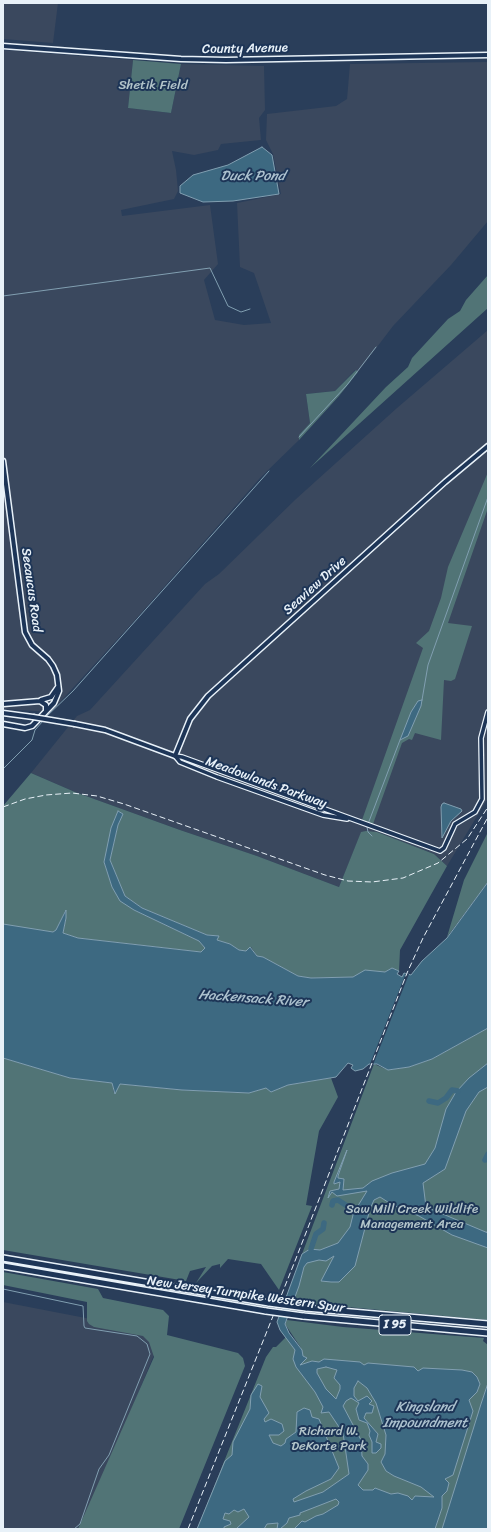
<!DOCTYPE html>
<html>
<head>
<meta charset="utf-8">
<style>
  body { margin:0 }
  #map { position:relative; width:491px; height:1532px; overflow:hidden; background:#2a3e5a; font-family:Sriracha,sans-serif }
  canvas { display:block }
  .frame { position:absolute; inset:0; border:4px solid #e8f1f8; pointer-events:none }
</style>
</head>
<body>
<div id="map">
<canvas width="491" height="1532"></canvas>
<div class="frame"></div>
</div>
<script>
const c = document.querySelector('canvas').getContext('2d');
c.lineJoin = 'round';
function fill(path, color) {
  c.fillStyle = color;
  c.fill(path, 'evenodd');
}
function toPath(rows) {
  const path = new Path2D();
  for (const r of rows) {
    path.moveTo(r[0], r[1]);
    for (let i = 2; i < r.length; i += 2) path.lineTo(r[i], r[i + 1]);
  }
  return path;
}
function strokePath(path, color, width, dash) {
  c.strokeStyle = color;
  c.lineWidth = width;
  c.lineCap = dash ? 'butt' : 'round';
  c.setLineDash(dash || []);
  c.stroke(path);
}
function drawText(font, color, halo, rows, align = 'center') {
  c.font = font + ' Sriracha,sans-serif';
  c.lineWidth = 4;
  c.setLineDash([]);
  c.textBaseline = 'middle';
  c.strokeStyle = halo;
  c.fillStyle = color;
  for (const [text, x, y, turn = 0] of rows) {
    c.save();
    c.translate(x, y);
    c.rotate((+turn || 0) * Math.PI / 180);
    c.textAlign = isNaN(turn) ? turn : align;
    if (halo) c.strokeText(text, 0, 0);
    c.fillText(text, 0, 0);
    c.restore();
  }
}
fill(toPath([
  [3,3,58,3,53,43,3,39],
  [3,50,133,60,128,108,171,113,181,64,264,66,265,110,259,118,261,140,221,144,218,150,194,155,172,151,176,170,178,191,174,199,121,210,122,216,210,205,218,264,204,280,215,320,244,325,271,323,254,273,240,267,237,203,281,194,273,154,266,140,267,114,336,106,347,99,350,64,488,62,488,221,451,265,393,326,358,372,355,370,335,391,306,394,310,423,299,435,299,440,260,478,135,620,51,712,3,709],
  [488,330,488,798,447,866,434,854,377,832,361,833,339,887,257,856,180,830,75,792,31,773,77,716,90,710,205,584,219,574,296,499,397,408],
  [3,1302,163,1333,82,1529,3,1529]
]), '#3a485e');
fill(toPath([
  [133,60,181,64,171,113,128,108],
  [488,275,488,308,310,468,386,387,408,367,412,358,448,319,460,311,466,300],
  [356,370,358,372,339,396,299,440,299,435,310,423,306,394,335,391],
  [488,472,488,508,448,623,472,626,455,679,451,681,444,680,441,740,415,733,412,740,409,739,402,743,373,824,362,820,423,648,416,643,429,631,441,598,448,567],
  [31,773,75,792,180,830,257,856,339,887,361,832,366,831,377,832,434,854,447,866,400,950,399,971,392,968,385,972,365,971,353,977,311,978,298,976,263,957,257,956,251,947,246,951,239,950,230,944,217,940,218,936,207,935,142,908,125,896,110,860,118,825,123,814,118,811,104,862,112,887,134,910,199,941,205,948,202,952,78,938,63,933,66,918,65,911,56,931,53,932,3,925,3,806],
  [488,832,488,882,447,937,464,880],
  [488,1028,488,1320,293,1302,310,1249,302,1254,374,1064,388,1070,409,1067,432,1059],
  [3,1058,70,1078,112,1083,114,1093,120,1084,182,1090,249,1093,266,1088,271,1092,288,1085,331,1078,338,1097,319,1131,306,1205,312,1206,279,1290,261,1264,228,1259,220,1268,220,1264,212,1266,196,1283,206,1267,190,1271,186,1281,3,1250],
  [3,1272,98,1289,103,1298,163,1310,169,1316,167,1335,238,1353,243,1358,245,1366,179,1529,78,1529,154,1357,149,1342,143,1336,94,1327,89,1324,87,1321,87,1302,3,1285],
  [287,1320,343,1327,484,1338,483,1341,488,1345,488,1529,197,1529,266,1357,273,1347,276,1347,286,1337,294,1348,301,1348,285,1324]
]), '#517476');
const water = toPath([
  [262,147,272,155,279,194,233,201,203,202,180,193,180,186,193,175,228,165,262,147],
  [422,700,421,706,408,736,400,740,411,712,418,701,422,700],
  [444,803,461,809,462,811,451,821,442,838,441,807,442,804,444,803],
  [118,811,123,814,118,825,110,860,125,896,142,908,207,935,219,936,217,940,230,944,239,950,246,951,250,947,257,956,263,957,298,976,311,978,353,977,365,970,385,972,392,968,399,971,397,974,402,977,404,973,411,975,422,961,447,938,488,882,488,1028,432,1059,409,1067,388,1070,377,1064,369,1064,363,1069,355,1071,351,1068,353,1065,348,1063,336,1077,288,1085,271,1092,266,1088,249,1093,182,1090,120,1084,115,1094,112,1083,70,1078,3,1058,3,924,53,932,56,930,66,910,66,918,63,933,78,938,201,952,205,948,199,941,134,910,120,901,112,887,104,862,111,828,118,811],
  [488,1063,488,1087,479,1092,466,1111,445,1169,423,1183,426,1207,488,1233,488,1248,452,1235,419,1216,391,1204,380,1197,374,1200,370,1209,355,1266,339,1282,331,1282,321,1281,334,1256,326,1261,319,1260,307,1263,304,1267,299,1286,285,1324,289,1333,302,1350,303,1356,307,1358,300,1365,312,1361,319,1362,324,1359,360,1362,364,1365,368,1363,414,1367,418,1371,423,1368,462,1370,472,1372,477,1377,480,1384,477,1392,469,1400,473,1411,453,1475,445,1479,449,1483,447,1491,442,1496,442,1508,435,1529,294,1529,302,1521,305,1522,316,1516,323,1514,338,1505,339,1502,336,1499,300,1513,300,1515,289,1518,287,1523,280,1529,277,1529,278,1523,267,1524,264,1529,236,1529,249,1517,244,1509,238,1512,234,1510,229,1514,225,1513,223,1519,230,1521,231,1524,224,1527,224,1529,197,1529,225,1461,232,1455,233,1442,250,1409,251,1395,258,1384,262,1386,260,1397,269,1413,264,1419,265,1422,271,1419,282,1424,284,1431,279,1435,269,1435,273,1443,281,1446,285,1443,286,1439,296,1432,297,1412,304,1408,310,1410,312,1417,319,1419,339,1468,331,1479,306,1491,293,1499,294,1502,323,1492,349,1474,343,1433,329,1412,321,1413,323,1407,315,1392,296,1367,293,1359,295,1350,280,1330,277,1322,302,1254,310,1249,320,1250,338,1243,350,1227,353,1215,349,1209,350,1206,356,1209,367,1191,337,1196,332,1192,328,1198,330,1191,339,1189,340,1182,334,1184,334,1182,347,1150,338,1176,338,1178,344,1179,343,1190,363,1188,372,1181,392,1173,425,1164,435,1148,446,1109,456,1092,469,1078,488,1063],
  [326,1367,337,1370,334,1378,340,1385,340,1389,336,1399,326,1389,317,1373,317,1369,326,1367],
  [358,1381,367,1388,376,1403,386,1435,385,1454,381,1462,386,1471,394,1476,421,1487,434,1497,415,1496,412,1500,408,1496,398,1493,391,1494,375,1488,373,1490,363,1490,358,1485,368,1470,368,1464,362,1456,361,1440,343,1406,346,1401,351,1398,359,1403,356,1409,359,1420,367,1423,370,1431,369,1435,372,1442,372,1453,376,1453,381,1448,381,1444,376,1442,378,1434,364,1418,366,1413,372,1413,374,1406,369,1404,372,1401,367,1396,358,1401,354,1396,354,1388,358,1381],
  [488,1383,488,1529,442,1529,481,1404,488,1383]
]);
fill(water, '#3d6981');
strokePath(water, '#819fb1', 1);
fill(toPath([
  [406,973,409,974,373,1065,370,1064]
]), '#2a3e5a');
strokePath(toPath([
  [3,296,210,268,228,306,241,312,250,309],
  [299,437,347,385,376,347],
  [422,700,428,665,488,497],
  [46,717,73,691,269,471],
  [3,769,32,740,35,730,43,721],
  [368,824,400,740],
  [367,827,368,832,372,836],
  [487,1232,488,1229],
  [3,1289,83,1306,84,1326,85,1328,137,1336,147,1344,150,1354,109,1455,99,1469,80,1524,74,1529]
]), '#819fb1', 1);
strokePath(toPath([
  [429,1101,438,1103,446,1098,452,1090,458,1091],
  [485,1160,488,1154],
  [332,1205,333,1201,338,1200,350,1208],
  [311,1249,316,1234,323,1229,324,1223]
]), '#3d6981', 5.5);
const tertiary = toPath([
  [175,756,182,757,440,851,444,848,455,824,475,812,482,799,481,738,488,712],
  [175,756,180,762,217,777,323,815,347,819]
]);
const secondary = toPath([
  [3,46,181,59,226,60,488,55],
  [3,461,25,632,32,645,48,659,53,666,57,675,59,691,54,703,32,726,25,728,3,724],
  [41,700,51,697,58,687],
  [3,704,40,701,46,705,46,711],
  [3,713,33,717],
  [75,724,105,730,175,756,190,719,208,696,445,482,488,446]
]);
const motorway = toPath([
  [3,1258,269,1303],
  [3,1266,266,1311],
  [306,1308,488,1324],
  [303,1316,488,1333]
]);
strokePath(tertiary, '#e8f1f8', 6);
strokePath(secondary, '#e8f1f8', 7);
strokePath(motorway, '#e8f1f8', 8);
strokePath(tertiary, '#1d3557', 3.5);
strokePath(secondary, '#1d3557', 4);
strokePath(motorway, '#1d3557', 5);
strokePath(toPath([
  [3,807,25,799,46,795,72,793,97,796,124,804,325,875,348,881,372,882,403,878,438,863,467,839,488,807],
  [188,1529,295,1261,407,973,423,938,488,817]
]), '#e8f1f8', 1, [6, 3]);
const secondaryBridge = toPath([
  [33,717,75,724]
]);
const motorwayBridge = toPath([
  [269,1303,306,1308],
  [266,1311,303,1316]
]);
strokePath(secondaryBridge, '#e8f1f8', 7, []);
strokePath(motorwayBridge, '#e8f1f8', 8, []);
strokePath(secondaryBridge, '#1d3557', 4);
strokePath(motorwayBridge, '#1d3557', 5);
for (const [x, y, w] of [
  [395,1325,32]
]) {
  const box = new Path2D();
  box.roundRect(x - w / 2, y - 10, w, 20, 3);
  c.fillStyle = '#1d3557';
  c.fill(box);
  strokePath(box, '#e8f1f8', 1);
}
drawText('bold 12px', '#e8f1f8', null, [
  ["I 95",395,1325]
]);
drawText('13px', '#e8f1f8', '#1d3557', [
  ["County Avenue",245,49,-1],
  ["Seaview Drive",315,586,-42],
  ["Secaucus Road",31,590,82],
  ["Meadowlands Parkway",266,783,20],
  ["New Jersey Turnpike Western Spur",246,1295,8]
]);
drawText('13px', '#b3c5ca', '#1d3557', [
  ["Shetik Field",153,86],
  ["Saw Mill Creek Wildlife",412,1210],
  ["Management Area",412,1225],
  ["Richard W.",329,1432],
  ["DeKorte Park",329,1447]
]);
drawText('italic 14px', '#acc1ce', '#1d3557', [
  ["Duck Pond",253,176],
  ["Hackensack River",253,999,4],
  ["Kingsland",425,1407],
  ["Impoundment",425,1423]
]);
</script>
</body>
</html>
